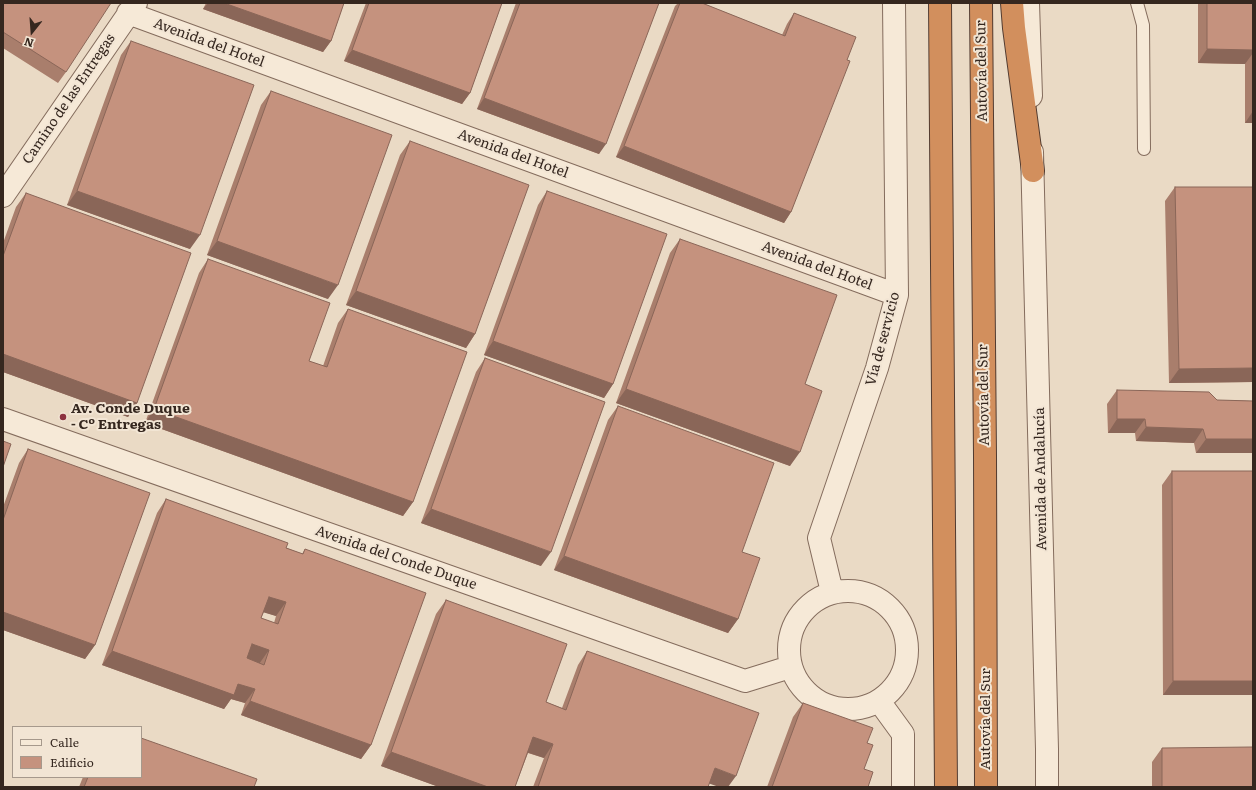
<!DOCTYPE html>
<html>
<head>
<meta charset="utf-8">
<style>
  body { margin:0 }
  #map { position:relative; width:1256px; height:790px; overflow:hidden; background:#eadac5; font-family:Literata,serif }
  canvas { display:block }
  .frame { position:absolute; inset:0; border:4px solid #35271f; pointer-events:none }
  .legend { position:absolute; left:12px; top:726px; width:130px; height:52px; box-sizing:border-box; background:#f2e5d4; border:1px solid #a6998c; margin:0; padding:5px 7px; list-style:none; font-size:12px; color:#35271f }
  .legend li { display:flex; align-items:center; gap:8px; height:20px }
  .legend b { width:20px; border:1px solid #a6998c }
  .north { position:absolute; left:12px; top:12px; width:40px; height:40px; -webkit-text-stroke:3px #f2e5d4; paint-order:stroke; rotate:197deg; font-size:11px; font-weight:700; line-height:16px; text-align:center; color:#35271f }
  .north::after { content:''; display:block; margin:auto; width:14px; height:18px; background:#35271f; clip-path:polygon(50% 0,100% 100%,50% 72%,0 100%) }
</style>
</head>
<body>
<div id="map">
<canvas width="1256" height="790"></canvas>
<div class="frame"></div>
<ul class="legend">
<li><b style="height:5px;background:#f6e9d7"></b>Calle</li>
<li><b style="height:11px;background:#c5927e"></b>Edificio</li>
</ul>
<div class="north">N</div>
</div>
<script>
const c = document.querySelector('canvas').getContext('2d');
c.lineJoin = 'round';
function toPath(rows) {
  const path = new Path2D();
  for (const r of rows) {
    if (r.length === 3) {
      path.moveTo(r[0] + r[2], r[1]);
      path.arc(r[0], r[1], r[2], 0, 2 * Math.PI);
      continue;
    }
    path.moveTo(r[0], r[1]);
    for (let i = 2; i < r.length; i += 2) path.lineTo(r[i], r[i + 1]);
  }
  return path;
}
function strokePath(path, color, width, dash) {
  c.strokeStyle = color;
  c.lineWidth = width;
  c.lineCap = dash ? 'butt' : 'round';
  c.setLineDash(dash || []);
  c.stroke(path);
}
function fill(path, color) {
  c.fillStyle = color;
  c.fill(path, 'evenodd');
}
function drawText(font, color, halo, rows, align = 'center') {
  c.font = font + ' Literata,serif';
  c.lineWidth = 4;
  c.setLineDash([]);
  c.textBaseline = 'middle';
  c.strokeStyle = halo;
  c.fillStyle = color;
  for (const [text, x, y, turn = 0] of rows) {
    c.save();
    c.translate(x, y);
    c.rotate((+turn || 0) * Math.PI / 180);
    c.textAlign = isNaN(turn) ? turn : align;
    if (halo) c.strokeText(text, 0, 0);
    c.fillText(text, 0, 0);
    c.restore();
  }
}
const lane = toPath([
  [1137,3,1143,25,1144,149]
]);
const street = toPath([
  [1028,3,1031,96],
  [128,13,897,295],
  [1032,152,1047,749,1047,787],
  [3,196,136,3],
  [3,419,745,681,790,667],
  [848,650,59],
  [832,592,819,538,877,368,897,295,894,3],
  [879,701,903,734,903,787]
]);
const highway = toPath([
  [940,3,946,787],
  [981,3,985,455,986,787],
  [1012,3,1014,28,1033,171]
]);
strokePath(lane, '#846c5d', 14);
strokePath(street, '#846c5d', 24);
strokePath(highway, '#523b30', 24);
strokePath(lane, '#f6e9d7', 12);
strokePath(street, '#f6e9d7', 22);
strokePath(highway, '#d28f5d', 22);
fill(toPath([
  [3,3,66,72,58,83,3,48],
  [206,3,344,3,331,41,323,52,203,9],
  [366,3,502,3,470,93,462,104,344,61],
  [516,3,659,3,599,154,477,109],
  [678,3,702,3,782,35,787,24,794,13,847,60,791,212,784,223,616,157,675,6],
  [1198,3,1253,3,1253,123,1245,123,1245,64,1198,63],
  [131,41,190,249,67,205,121,55],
  [271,91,328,299,207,255,261,105],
  [410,141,475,334,466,348,346,305,400,155],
  [1175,187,1253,187,1253,382,1169,383,1165,201],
  [547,191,613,384,604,398,484,355,538,205],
  [26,193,137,403,128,417,3,372,3,243,16,207],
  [680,239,805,384,790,466,616,403,670,253],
  [208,259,309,361,323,366,338,323,348,309,413,502,403,516,145,423,199,273],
  [485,358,541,566,421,523,476,372],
  [1117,390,1217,400,1253,401,1253,453,1196,453,1194,443,1136,441,1135,433,1108,433,1107,404],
  [618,406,742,552,738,619,728,633,554,570,608,420],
  [28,449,95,645,85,659,3,630,3,507,19,463],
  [1172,471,1253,471,1253,695,1163,695,1162,485],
  [166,499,302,554,305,549,371,745,361,759,241,715,245,703,231,699,224,709,102,665,157,513],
  [264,612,276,616,274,623,261,618],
  [446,600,546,702,562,708,578,665,587,651,709,783,708,787,533,787,544,758,528,753,515,787,439,787,381,766,436,614],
  [803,703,867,743,864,769,868,787,767,787,793,717],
  [1162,748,1253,787,1152,787,1152,762],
  [83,777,141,777,254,787,79,787]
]), '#a97e6c');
fill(toPath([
  [208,3,224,3,331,41,323,52,203,9],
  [1207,49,1253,50,1253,53,1245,64,1198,63],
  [352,50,470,93,462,104,344,61],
  [484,98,606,144,599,154,477,109],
  [1253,111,1253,123,1245,123],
  [624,146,791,212,784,223,616,157],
  [77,191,200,235,190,249,67,205],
  [217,241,338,285,328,299,207,255],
  [356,291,475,334,466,348,346,305],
  [493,341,613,384,604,398,484,355],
  [3,354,137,403,128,417,3,372],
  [1253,368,1253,382,1169,383,1179,369],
  [626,389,800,452,790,466,616,403],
  [154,409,413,502,403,516,145,423],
  [1117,419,1145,419,1135,433,1108,433],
  [1146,427,1203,429,1194,443,1136,441],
  [1206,439,1253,439,1253,453,1196,453],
  [431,509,551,552,541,566,421,523],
  [564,556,738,619,728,633,554,570],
  [269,597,286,602,276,616,259,611],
  [3,612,95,645,85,659,3,630],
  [252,644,269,650,259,664,242,658],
  [112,651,238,684,255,689,245,703,231,699,224,709,102,665],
  [1173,681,1253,681,1253,695,1163,695],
  [250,701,371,745,361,759,241,715],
  [533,737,553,744,544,758,523,751],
  [391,752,488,787,439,787,381,766],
  [715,768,736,776,728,787,719,787,705,782]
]), '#8a6658');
const building = toPath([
  [3,3,111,3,66,72,3,32,3,3],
  [224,3,344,3,331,41,224,3],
  [369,3,502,3,470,93,352,50,369,3],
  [520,3,659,3,606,144,484,98,520,3],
  [680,3,702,3,785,36,794,13,856,37,847,60,850,61,791,212,624,146,680,3],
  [1207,3,1253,3,1253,50,1207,49,1207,3],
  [131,41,254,85,200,235,77,191,131,41],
  [271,91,392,135,338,285,217,241,271,91],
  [410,141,529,185,475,334,356,291,410,141],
  [1175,187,1253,187,1253,368,1179,369,1175,187],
  [547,191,667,234,613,384,493,341,547,191],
  [26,193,191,253,137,403,3,354,3,256,26,193],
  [680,239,837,295,805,384,822,391,800,452,626,389,680,239],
  [208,259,330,303,309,361,327,367,348,309,467,352,413,502,154,409,208,259],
  [485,358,605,402,551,552,431,509,485,358],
  [1117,390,1209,392,1217,400,1253,401,1253,439,1206,439,1203,429,1146,427,1145,419,1117,419,1117,390],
  [618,406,774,463,742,552,760,558,738,619,564,556,618,406],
  [3,441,11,444,3,467,3,441],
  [28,449,150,493,95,645,3,612,3,520,28,449],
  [1172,471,1253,471,1253,681,1173,681,1172,471],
  [166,499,288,543,286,548,303,554,305,549,426,593,371,745,250,701,255,689,238,684,234,695,112,651,166,499],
  [269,597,286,602,278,624,261,618,269,597],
  [252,644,269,650,264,665,247,658,252,644],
  [446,600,567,644,546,702,566,710,587,651,759,713,736,776,715,768,708,787,538,787,553,744,533,737,515,787,488,787,391,752,446,600],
  [803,703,873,728,867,743,873,745,864,769,873,772,868,787,772,787,803,703],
  [141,738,257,779,254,787,84,787,88,777,141,777,141,738],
  [1253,747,1253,787,1162,787,1162,748,1253,747]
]);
fill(building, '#c5927e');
strokePath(building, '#8a6658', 1);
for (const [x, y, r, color] of [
  [63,417,4,"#8d323f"]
]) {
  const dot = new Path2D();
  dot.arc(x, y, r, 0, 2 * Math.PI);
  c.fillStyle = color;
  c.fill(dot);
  strokePath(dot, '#f2e5d4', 1.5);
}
drawText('14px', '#35271f', '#f2e5d4', [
  ["Avenida del Hotel",209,43,20],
  ["Autovía del Sur",982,71,-91],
  ["Camino de las Entregas",69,99,-56],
  ["Avenida del Hotel",513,154,20],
  ["Avenida del Hotel",817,266,20],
  ["Vía de servicio",883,339,-75],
  ["Autovía del Sur",984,395,-91],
  ["Avenida de Andalucía",1041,479,-91],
  ["Avenida del Conde Duque",396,558,19],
  ["Autovía del Sur",986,719,-90]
]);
drawText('bold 14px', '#35271f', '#f2e5d4', [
  ["Av. Conde Duque",71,409],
  ["- Cº Entregas",71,425]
], 'left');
</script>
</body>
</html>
